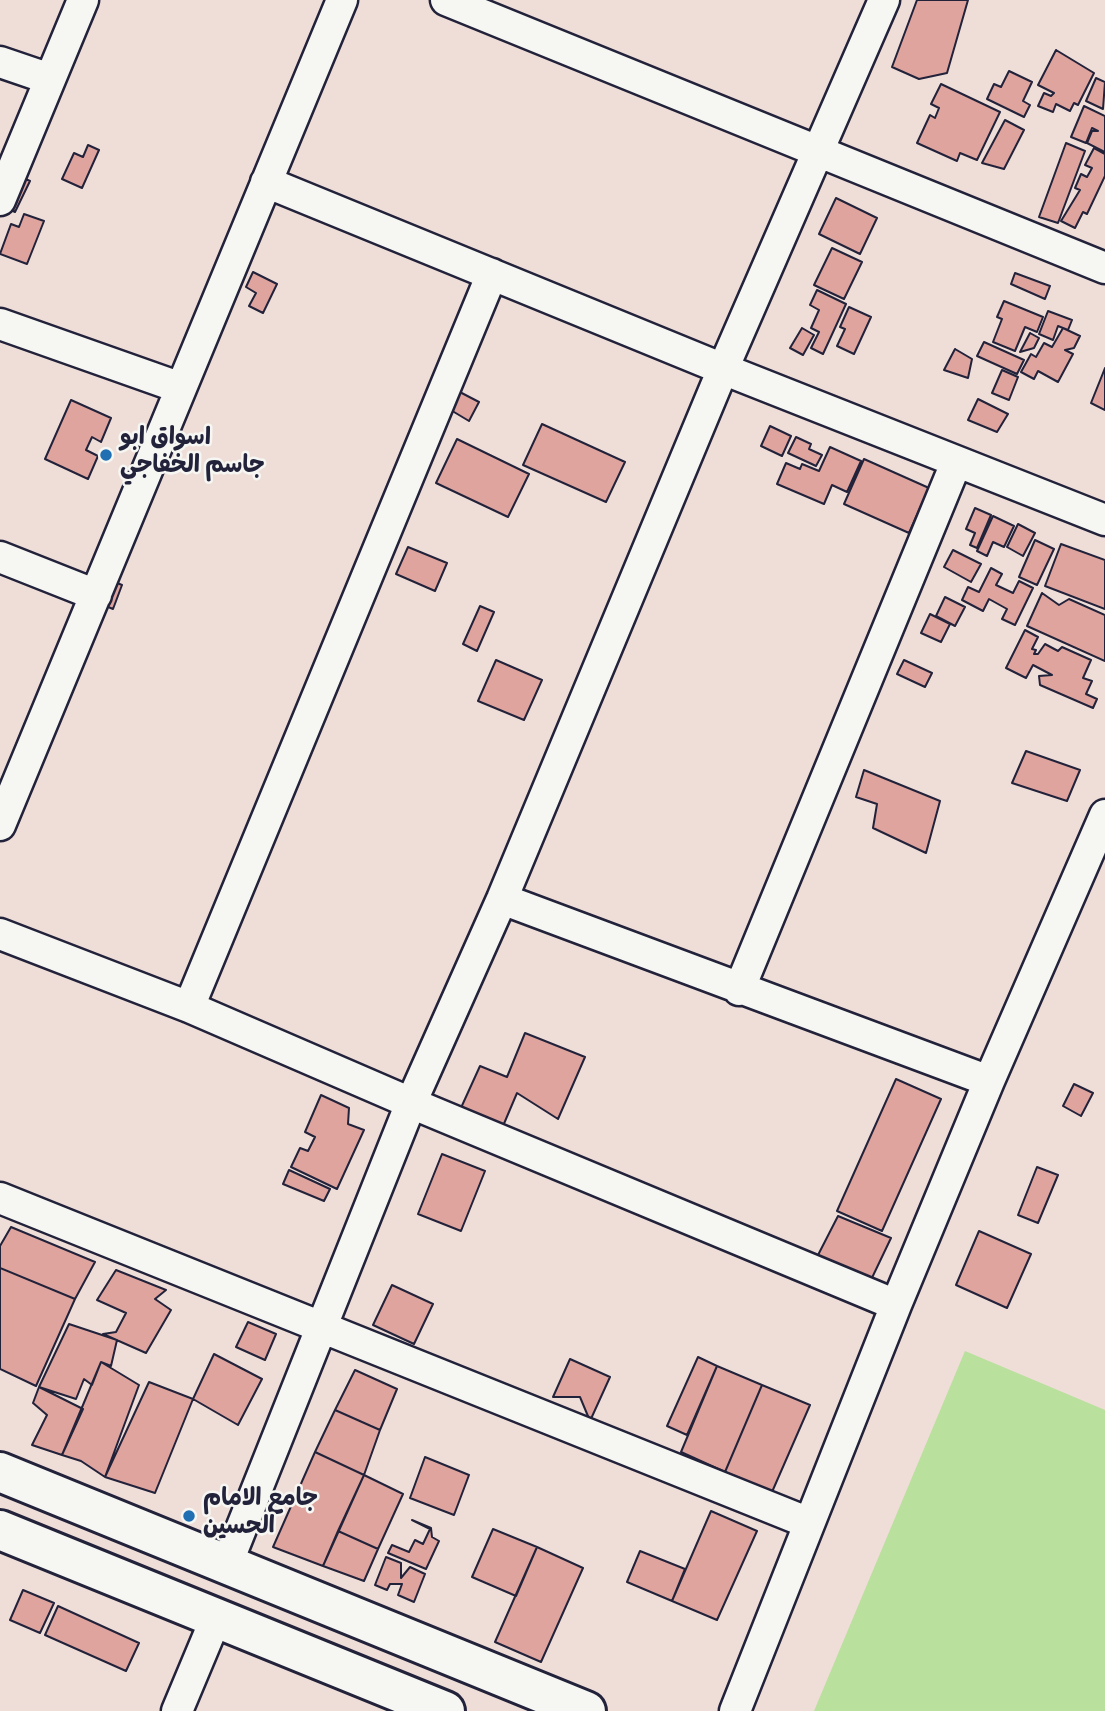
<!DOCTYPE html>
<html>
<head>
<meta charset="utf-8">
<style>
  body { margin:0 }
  canvas { display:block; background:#efddd8 }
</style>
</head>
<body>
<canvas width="1105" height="1711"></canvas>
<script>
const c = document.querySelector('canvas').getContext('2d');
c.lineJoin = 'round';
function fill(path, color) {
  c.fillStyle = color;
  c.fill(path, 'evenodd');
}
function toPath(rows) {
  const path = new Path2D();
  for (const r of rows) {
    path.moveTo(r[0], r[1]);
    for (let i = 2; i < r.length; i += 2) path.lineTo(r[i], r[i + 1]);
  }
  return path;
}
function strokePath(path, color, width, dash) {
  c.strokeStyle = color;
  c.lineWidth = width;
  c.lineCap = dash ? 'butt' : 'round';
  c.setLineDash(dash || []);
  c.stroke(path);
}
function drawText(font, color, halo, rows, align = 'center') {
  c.font = font + ' Dekko,"Playpen Sans Arabic",sans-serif';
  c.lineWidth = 5;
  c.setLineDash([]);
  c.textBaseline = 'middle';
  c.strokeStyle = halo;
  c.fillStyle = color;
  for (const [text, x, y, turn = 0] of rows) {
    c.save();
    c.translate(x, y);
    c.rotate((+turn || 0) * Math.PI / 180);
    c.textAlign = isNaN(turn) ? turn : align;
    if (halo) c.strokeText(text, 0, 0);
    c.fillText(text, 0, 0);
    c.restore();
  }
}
fill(toPath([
  [965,1351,1105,1410,1105,1711,814,1711]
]), '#b9e09c');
const building = toPath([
  [917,0,968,0,947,73,919,79,892,67,917,0],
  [1056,50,1094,73,1078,105,1074,103,1070,111,1056,104,1053,112,1038,106,1044,93,1051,96,1054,93,1038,85,1056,50],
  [1009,71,1032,82,1023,101,1030,105,1024,117,987,99,994,84,1001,87,1009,71],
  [1096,78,1105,82,1103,109,1086,101,1096,78],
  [941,84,1000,112,977,160,960,153,957,161,917,143,930,115,935,118,939,108,931,104,941,84],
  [1084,106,1105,116,1105,152,1087,143,1092,131,1098,131,1092,128,1086,143,1071,137,1084,106],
  [1005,120,1024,130,1004,169,982,163,1005,120],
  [1066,143,1085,151,1058,223,1039,217,1066,143],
  [88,145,99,150,82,188,62,179,74,153,83,157,88,145],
  [1094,148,1105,154,1105,176,1087,214,1083,212,1075,228,1061,221,1080,190,1075,188,1081,174,1087,177,1092,168,1085,165,1094,148],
  [19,176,30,181,15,212,0,204,19,176],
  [836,198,877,218,860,254,819,234,836,198],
  [24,214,44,221,27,264,0,254,11,224,19,227,24,214],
  [832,248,862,262,844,299,814,285,832,248],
  [253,272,277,284,263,313,249,306,256,293,246,287,253,272],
  [1015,273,1050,286,1045,299,1011,284,1015,273],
  [817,290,846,304,823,354,811,348,819,332,811,328,819,310,810,305,817,290],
  [1004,301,1043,317,1037,332,1025,327,1015,351,993,342,1002,319,997,317,1004,301],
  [849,307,871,317,854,354,837,346,845,329,840,327,849,307],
  [1048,311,1072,320,1068,330,1058,326,1053,340,1039,334,1048,311],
  [802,328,814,335,803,355,790,348,802,328],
  [1063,328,1080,336,1074,348,1065,350,1073,354,1058,382,1038,371,1034,379,1021,372,1031,354,1036,357,1044,343,1052,347,1063,328],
  [1030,333,1039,338,1034,348,1020,352,1030,333],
  [984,342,1024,360,1017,374,977,356,984,342],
  [955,349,972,359,968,378,944,370,955,349],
  [1105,368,1105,410,1091,403,1105,368],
  [1002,370,1018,377,1009,400,992,393,1002,370],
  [454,389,479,402,469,421,439,403,454,389],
  [978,399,1008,414,997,432,968,420,978,399],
  [71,400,111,418,101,442,92,437,86,450,98,456,88,479,45,459,71,400],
  [542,424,625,462,606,502,523,465,542,424],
  [770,426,791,436,782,456,761,446,770,426],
  [796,437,811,444,809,449,822,455,816,466,788,453,796,437],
  [457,439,529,474,508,517,436,483,457,439],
  [830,447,861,461,847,492,832,485,824,504,777,484,786,463,800,469,802,464,819,471,830,447],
  [864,459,929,488,909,533,844,504,864,459],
  [975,508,991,515,977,548,970,545,975,533,966,529,975,508],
  [993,516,1014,526,1004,547,993,542,987,556,977,551,993,516],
  [1018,524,1035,533,1023,556,1007,547,1018,524],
  [1035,540,1054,549,1037,585,1019,577,1035,540],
  [1061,544,1105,560,1105,609,1045,586,1061,544],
  [408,547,447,563,435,591,396,574,408,547],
  [953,550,981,564,971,582,944,567,953,550],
  [991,568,1002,574,996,585,1013,593,1019,581,1033,588,1015,625,1002,619,1007,609,989,599,983,611,962,600,968,587,979,592,991,568],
  [110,580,122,585,113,609,101,604,110,580],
  [1042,593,1059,605,1069,599,1105,615,1105,661,1027,626,1042,593],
  [945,597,965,607,955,626,936,616,945,597],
  [480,606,494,612,477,651,463,644,480,606],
  [930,614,950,624,941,642,921,633,930,614],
  [1025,630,1038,637,1032,649,1036,650,1034,654,1038,654,1045,644,1058,651,1062,647,1091,660,1083,678,1092,681,1086,694,1097,699,1093,708,1040,685,1039,676,1052,675,1033,665,1026,678,1006,668,1025,630],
  [496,660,542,680,524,720,478,701,496,660],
  [904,660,932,673,925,687,897,674,904,660],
  [1026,751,1080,770,1067,801,1012,783,1026,751],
  [864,770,940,801,926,853,873,828,877,804,856,797,864,770],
  [525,1033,585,1057,558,1119,517,1093,503,1126,460,1110,480,1066,507,1077,525,1033],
  [896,1079,941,1099,882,1231,837,1211,896,1079],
  [1074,1084,1093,1093,1081,1116,1063,1106,1074,1084],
  [321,1095,349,1108,348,1124,364,1130,337,1189,291,1167,300,1148,308,1151,315,1137,305,1132,321,1095],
  [442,1154,485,1171,461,1231,418,1214,442,1154],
  [1037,1167,1058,1175,1038,1223,1018,1215,1037,1167],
  [289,1170,330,1189,324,1201,283,1184,289,1170],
  [838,1216,891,1238,870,1282,817,1257,838,1216],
  [11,1227,95,1262,75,1299,0,1268,0,1246,11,1227],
  [979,1231,1031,1254,1007,1308,956,1285,979,1231],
  [0,1268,75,1299,36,1386,0,1369,0,1268],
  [116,1270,166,1290,155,1299,171,1310,146,1353,103,1334,116,1332,126,1313,97,1300,116,1270],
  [392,1285,433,1304,414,1344,373,1325,392,1285],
  [248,1322,276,1334,265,1360,236,1347,248,1322],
  [69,1324,117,1340,111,1366,101,1362,92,1385,84,1379,76,1399,39,1387,69,1324],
  [214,1354,262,1379,238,1425,193,1399,214,1354],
  [698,1357,717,1366,687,1435,667,1426,698,1357],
  [570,1359,610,1377,590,1421,580,1397,553,1397,570,1359],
  [101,1362,139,1385,105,1477,81,1461,62,1455,101,1362],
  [717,1366,762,1385,725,1472,681,1452,717,1366],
  [355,1370,397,1389,380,1430,335,1410,355,1370],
  [149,1382,193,1399,155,1493,105,1477,149,1382],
  [762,1385,810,1405,772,1492,725,1472,762,1385],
  [39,1387,83,1409,62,1455,32,1445,47,1415,33,1403,39,1387],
  [335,1410,380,1430,364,1475,315,1452,335,1410],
  [315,1452,364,1475,323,1566,273,1547,315,1452],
  [425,1457,469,1475,454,1515,410,1498,425,1457],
  [364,1475,403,1494,378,1549,338,1531,364,1475],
  [711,1511,757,1531,717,1620,672,1601,711,1511],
  [412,1520,431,1528,432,1537,439,1541,426,1569,388,1553,392,1545,409,1552,415,1540,423,1544,430,1529,412,1520],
  [493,1529,537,1547,516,1596,472,1577,493,1529],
  [338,1531,378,1549,364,1581,323,1566,338,1531],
  [537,1547,583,1568,541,1662,495,1642,537,1547],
  [640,1551,685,1569,672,1601,627,1582,640,1551],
  [386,1557,401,1563,401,1578,410,1567,425,1574,414,1602,398,1595,402,1584,390,1584,387,1590,375,1585,386,1557],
  [23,1590,54,1603,40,1633,10,1620,23,1590],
  [58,1606,139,1643,126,1671,45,1635,58,1606]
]);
fill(building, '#dea49d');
strokePath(building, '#22223b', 2);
const street = toPath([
  [446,0,1105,268],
  [0,62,50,79],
  [266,182,723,369,1105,520],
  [0,200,83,0],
  [0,324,181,388],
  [0,557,96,595],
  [0,825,342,0],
  [502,899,989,1081],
  [0,934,189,1007,411,1103,896,1305],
  [739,990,956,463],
  [189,1007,492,274],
  [0,1198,809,1523],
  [227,1564,411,1103,502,899,723,369,884,0],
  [177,1711,216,1618],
  [735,1711,896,1305,989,1081,1105,815]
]);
const secondary = toPath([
  [0,1472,586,1711],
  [0,1530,445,1711]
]);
strokePath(street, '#22223b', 35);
strokePath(secondary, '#22223b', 44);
strokePath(street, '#f6f6f2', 30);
strokePath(secondary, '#f6f6f2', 38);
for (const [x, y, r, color] of [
  [106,455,7,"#1f6fb2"],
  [189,1516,7,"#1f6fb2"]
]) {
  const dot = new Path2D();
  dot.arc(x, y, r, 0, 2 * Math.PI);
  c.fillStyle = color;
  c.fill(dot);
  strokePath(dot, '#f6f6f2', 2.5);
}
drawText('bold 24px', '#22223b', '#f6f6f2', [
  ["اسواق ابو",120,441],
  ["جاسم الخفاجي",120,469],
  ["جامع الامام",203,1502],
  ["الحسين",203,1530]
], 'left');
</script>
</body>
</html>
